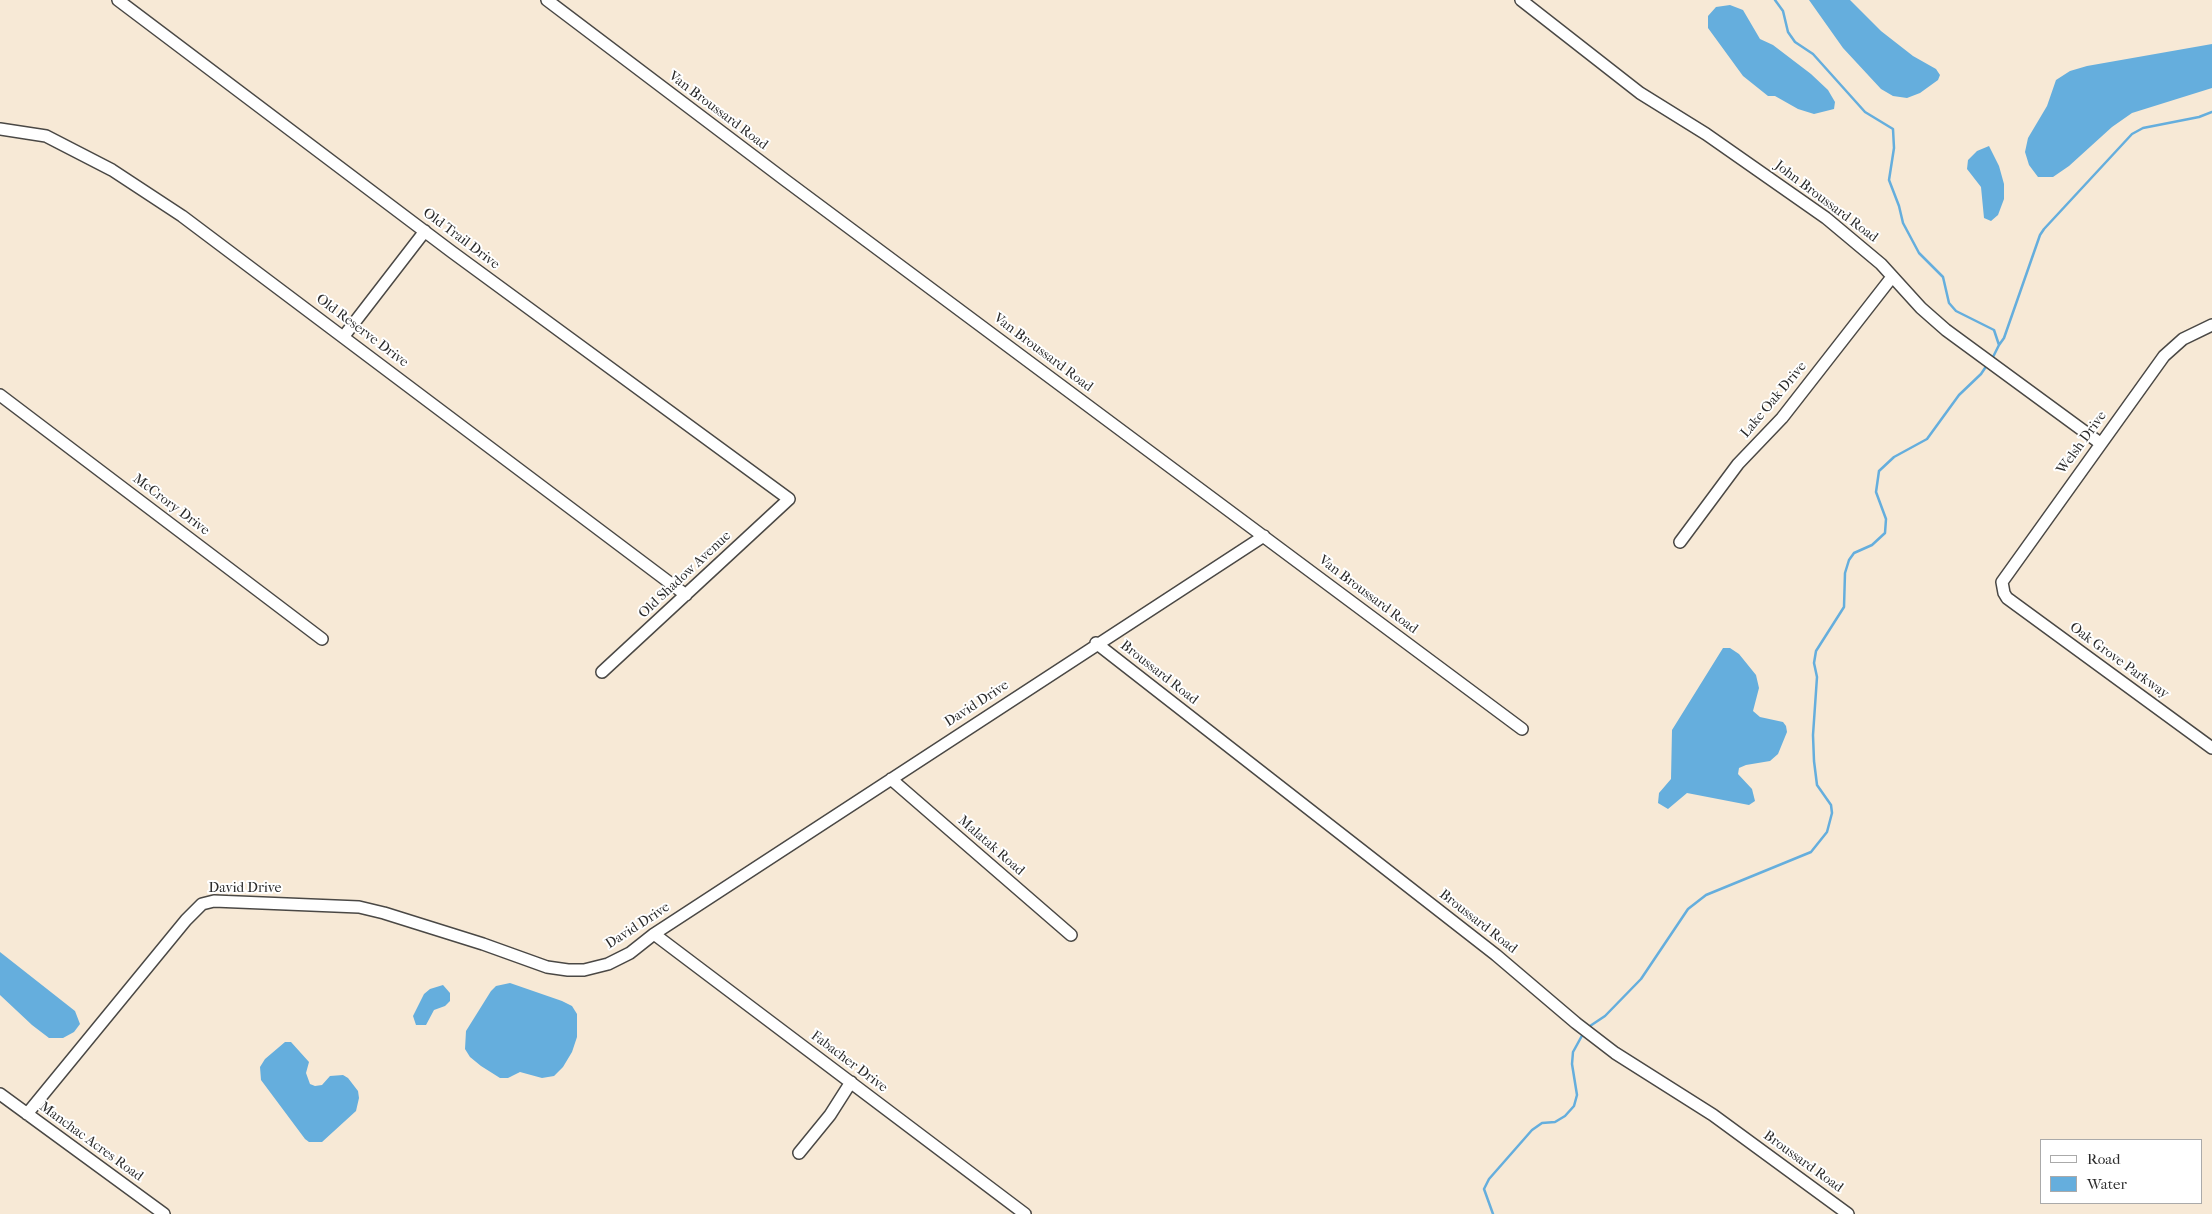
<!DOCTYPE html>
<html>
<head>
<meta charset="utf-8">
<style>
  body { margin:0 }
  #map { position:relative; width:2212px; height:1214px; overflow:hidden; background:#f7e9d6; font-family:"IM FELL French Canon",serif }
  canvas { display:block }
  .legend { position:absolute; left:2040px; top:1139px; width:162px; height:65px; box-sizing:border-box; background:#fff; border:1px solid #aaa; margin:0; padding:6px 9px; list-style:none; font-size:15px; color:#2b2b2b }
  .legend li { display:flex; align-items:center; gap:10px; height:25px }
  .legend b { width:25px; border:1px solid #aaa }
</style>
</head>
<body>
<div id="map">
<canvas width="2212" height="1214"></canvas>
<ul class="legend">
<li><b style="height:6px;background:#fff"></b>Road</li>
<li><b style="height:14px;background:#65aedd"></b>Water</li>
</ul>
</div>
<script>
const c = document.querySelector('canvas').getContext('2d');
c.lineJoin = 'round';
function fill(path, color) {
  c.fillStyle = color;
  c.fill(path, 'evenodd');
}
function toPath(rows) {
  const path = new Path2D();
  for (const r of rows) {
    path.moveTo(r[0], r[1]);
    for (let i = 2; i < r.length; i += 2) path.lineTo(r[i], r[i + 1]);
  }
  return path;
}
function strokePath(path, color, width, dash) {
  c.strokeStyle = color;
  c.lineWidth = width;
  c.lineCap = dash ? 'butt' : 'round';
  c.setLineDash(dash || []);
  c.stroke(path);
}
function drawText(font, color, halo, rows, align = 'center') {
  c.font = font + ' "IM FELL French Canon",serif';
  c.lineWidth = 4;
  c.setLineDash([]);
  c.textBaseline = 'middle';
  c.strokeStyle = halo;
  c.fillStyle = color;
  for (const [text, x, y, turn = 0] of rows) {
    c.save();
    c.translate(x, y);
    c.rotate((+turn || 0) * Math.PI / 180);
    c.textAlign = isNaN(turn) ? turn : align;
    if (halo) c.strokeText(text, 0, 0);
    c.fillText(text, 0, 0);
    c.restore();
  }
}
fill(toPath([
  [1809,0,1850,0,1881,31,1913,56,1936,69,1940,75,1938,80,1920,93,1907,98,1893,96,1881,89,1843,48],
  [1730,5,1743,10,1760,39,1773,45,1811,74,1828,90,1835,102,1834,109,1814,114,1798,109,1775,96,1768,96,1743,76,1708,28,1708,16,1716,7],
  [2212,44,2212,88,2132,113,2112,127,2069,166,2053,177,2038,177,2029,165,2025,152,2028,138,2047,106,2056,80,2070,71,2087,66],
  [1989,146,1999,166,2004,184,2004,199,1998,215,1991,221,1984,218,1981,187,1967,169,1968,160,1977,151],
  [1723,648,1730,648,1739,654,1756,675,1759,688,1753,711,1760,717,1783,722,1786,726,1787,732,1778,754,1770,761,1746,765,1739,768,1738,774,1752,789,1755,801,1749,805,1687,793,1668,809,1658,803,1659,793,1671,779,1672,730],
  [0,952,75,1011,80,1024,74,1032,63,1038,49,1038,32,1025,0,995],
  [510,983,562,1001,572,1006,577,1014,577,1037,572,1052,563,1067,554,1076,542,1078,520,1072,508,1078,500,1078,481,1066,470,1057,465,1049,466,1031,491,991,496,986],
  [443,985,450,993,450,1001,445,1006,434,1010,426,1025,416,1025,413,1016,424,994,430,989],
  [285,1042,291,1042,309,1062,306,1073,310,1084,315,1086,322,1085,330,1076,343,1075,348,1078,358,1091,359,1098,356,1111,322,1142,309,1142,305,1139,261,1080,260,1067,265,1059]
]), '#65aedd');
strokePath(toPath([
  [1775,0,1783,11,1788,32,1795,42,1813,54,1865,112,1893,129,1894,148,1889,180,1899,206,1903,223,1919,253,1943,277,1949,303,1956,311,1994,330,1999,345,1992,359],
  [1999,345,2004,338,2040,235,2044,229,2132,134,2143,128,2199,117,2212,112],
  [1587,1028,1605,1016,1641,979,1688,909,1706,895,1811,852,1827,832,1832,813,1831,805,1817,785,1814,761,1813,735,1817,677,1814,663,1816,651,1844,607,1845,573,1849,560,1854,553,1872,545,1885,533,1886,519,1876,492,1879,471,1894,457,1927,439,1959,395,1981,374,1987,365],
  [1493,1214,1484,1189,1489,1179,1532,1130,1542,1123,1555,1122,1565,1116,1574,1106,1577,1095,1572,1064,1573,1052,1584,1032]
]), '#65aedd', 2.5);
const minor = toPath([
  [118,0,452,252,789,499,602,672],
  [547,0,785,180,1522,729],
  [1521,0,1640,93,1706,134,1826,218,1881,264,1921,308,1946,330,2100,443],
  [0,129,46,136,112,170,182,216,686,595],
  [2212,325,2183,339,2164,356,2002,582,2004,593,2007,598,2212,748],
  [344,336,425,231],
  [0,395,322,639],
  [1680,542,1738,464,1782,418,1892,277],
  [1096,643,1496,955,1576,1023,1615,1053,1713,1115,1848,1214],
  [891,779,1071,935],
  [654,934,1025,1214],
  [0,1094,164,1214],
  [27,1114,186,920,202,904,214,901,359,907,384,913,483,944,547,967,568,970,584,970,608,964,630,953,654,934,1264,536],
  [799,1153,830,1115,851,1082]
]);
strokePath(minor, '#4a4845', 14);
strokePath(minor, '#fff', 11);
drawText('14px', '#2b2b2b', '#fff', [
  ["Van Broussard Road",718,111,37],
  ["John Broussard Road",1826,202,37],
  ["Old Trail Drive",461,239,37],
  ["Old Reserve Drive",362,331,37],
  ["Van Broussard Road",1043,353,37],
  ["Lake Oak Drive",1774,400,-50],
  ["Welsh Drive",2082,443,-54],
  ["McCrory Drive",171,505,37],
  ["Old Shadow Avenue",685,575,-43],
  ["Van Broussard Road",1368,595,37],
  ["Oak Grove Parkway",2119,661,36],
  ["Broussard Road",1159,673,38],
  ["David Drive",977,704,-33],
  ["Malatak Road",991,846,41],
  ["David Drive",245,889],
  ["Broussard Road",1478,922,38],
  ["David Drive",638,926,-33],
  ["Fabacher Drive",849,1062,37],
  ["Manchac Acres Road",91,1142,36],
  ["Broussard Road",1803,1162,36]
]);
</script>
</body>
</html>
